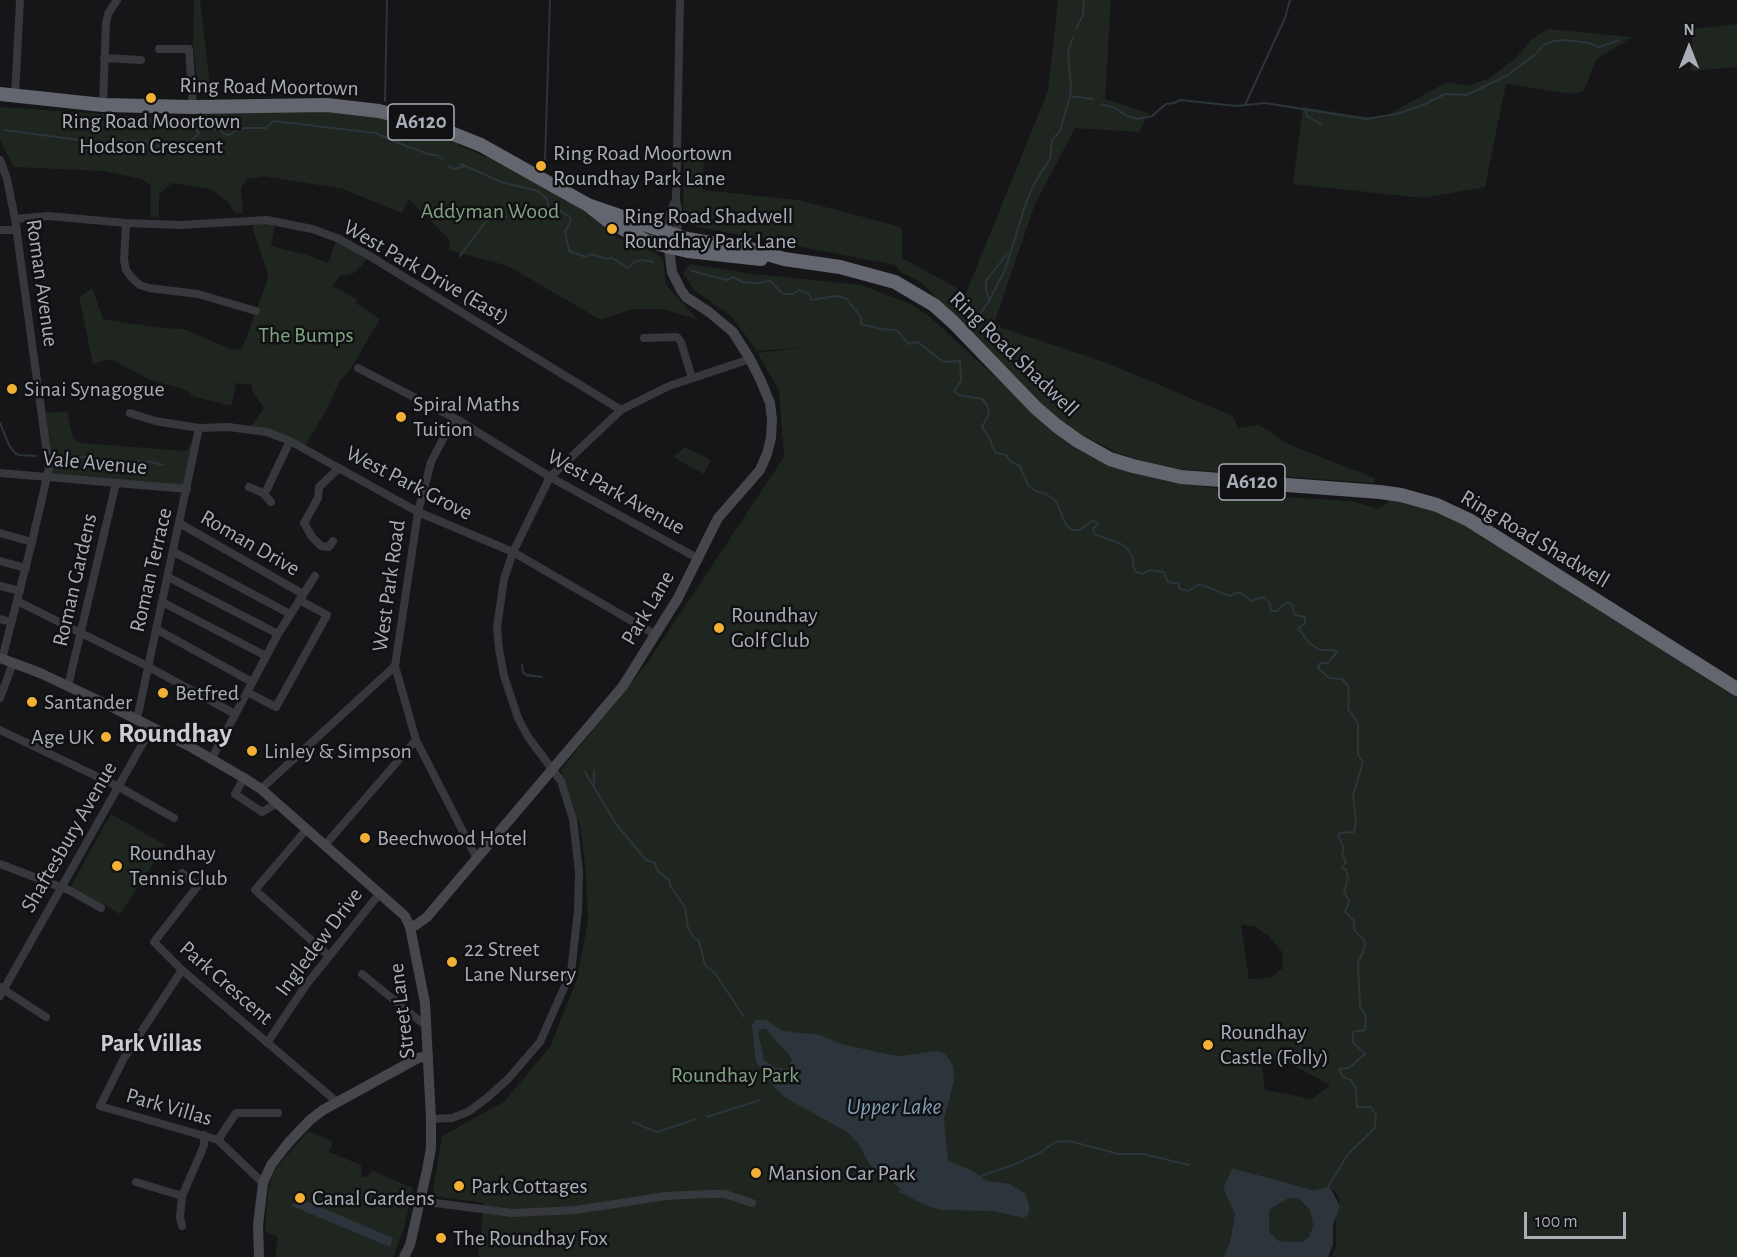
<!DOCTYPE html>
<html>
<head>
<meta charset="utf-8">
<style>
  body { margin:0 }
  #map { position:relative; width:1737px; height:1257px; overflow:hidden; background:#161618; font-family:"Alegreya Sans",sans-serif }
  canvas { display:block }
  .north { position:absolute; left:1659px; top:18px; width:60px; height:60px; -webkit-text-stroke:4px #111113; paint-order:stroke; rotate:0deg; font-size:16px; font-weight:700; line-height:24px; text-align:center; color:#a8adb8 }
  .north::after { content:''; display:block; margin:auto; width:21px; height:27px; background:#a8adb8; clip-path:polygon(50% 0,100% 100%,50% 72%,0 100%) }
  .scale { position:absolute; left:1524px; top:1212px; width:102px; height:27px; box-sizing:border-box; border:3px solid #a8adb8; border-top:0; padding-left:8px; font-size:18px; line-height:21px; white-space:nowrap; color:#a8adb8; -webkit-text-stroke:4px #111113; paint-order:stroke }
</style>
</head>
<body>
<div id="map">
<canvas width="1737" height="1257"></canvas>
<div class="north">N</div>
<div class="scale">100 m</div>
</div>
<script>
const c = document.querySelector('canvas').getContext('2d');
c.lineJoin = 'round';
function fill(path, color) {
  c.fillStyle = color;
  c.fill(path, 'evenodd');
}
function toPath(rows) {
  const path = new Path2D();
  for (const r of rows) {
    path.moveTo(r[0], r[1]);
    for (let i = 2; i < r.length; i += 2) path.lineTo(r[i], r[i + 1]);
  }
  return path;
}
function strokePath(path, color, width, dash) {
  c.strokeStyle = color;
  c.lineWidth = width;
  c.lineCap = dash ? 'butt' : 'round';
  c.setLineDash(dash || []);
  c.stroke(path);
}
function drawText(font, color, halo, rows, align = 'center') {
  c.font = font + ' "Alegreya Sans",sans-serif';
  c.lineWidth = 5;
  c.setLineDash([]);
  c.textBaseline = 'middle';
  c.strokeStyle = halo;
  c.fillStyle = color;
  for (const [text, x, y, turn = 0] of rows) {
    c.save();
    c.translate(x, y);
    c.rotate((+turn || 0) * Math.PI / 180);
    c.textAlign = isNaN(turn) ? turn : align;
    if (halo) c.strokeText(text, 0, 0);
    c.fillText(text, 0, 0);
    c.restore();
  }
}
fill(toPath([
  [194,0,200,0,211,94,199,95,193,42],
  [1058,0,1111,0,1105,99,1149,113,1139,132,1075,128,1035,204,995,321,1002,328,1107,363,1233,416,1238,428,1259,425,1290,445,1375,478,1374,483,1165,468,1118,453,1070,429,1028,393,922,283,902,273,895,265,692,226,683,221,684,158,704,158,702,190,799,200,897,226,902,229,902,258,966,293,1048,91],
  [1737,24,1737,67,1691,71,1693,29],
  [1548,29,1632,37,1596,60,1584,91,1573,94,1506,84,1485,187,1422,198,1293,184,1303,107,1380,119,1447,82,1467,86,1488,79,1514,60,1533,38],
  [0,107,163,118,221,113,311,110,353,112,411,124,461,140,459,146,497,161,563,195,618,238,650,248,663,260,666,285,697,319,661,309,632,309,601,320,508,266,449,250,450,242,446,236,409,199,402,213,343,189,264,176,247,179,241,188,243,213,235,213,226,200,211,189,172,183,159,194,159,218,150,217,151,186,142,179,103,171,14,167,0,140],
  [252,220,276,221,271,246,310,256,328,263,337,238,368,255,363,264,354,273,340,276,333,286,357,299,356,303,380,319,351,368,339,382,328,407,304,448,249,429,264,408,252,391,252,385,236,383,232,404,227,405,192,396,186,390,150,380,111,359,93,364,79,297,92,288,103,319,161,328,183,329,234,350,242,349,266,284,268,276,266,267,254,233],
  [690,264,754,274,861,285,910,304,929,316,1057,434,1087,454,1122,469,1162,480,1214,488,1229,494,1352,501,1378,509,1392,499,1421,505,1450,517,1514,555,1737,698,1737,1257,1331,1257,1336,1246,1336,1216,1340,1206,1338,1195,1330,1187,1313,1190,1232,1168,1223,1189,1235,1214,1230,1242,1223,1257,478,1257,484,1203,439,1197,435,1195,433,1190,442,1136,504,1102,550,1047,577,979,588,921,586,875,581,828,561,770,647,663,784,457,779,390,757,353,804,347,757,351,731,316,694,290,683,273],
  [1241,925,1254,926,1269,936,1282,952,1283,968,1270,978,1249,979],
  [1261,1059,1287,1062,1330,1085,1312,1099,1265,1090],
  [42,398,44,398,46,413,67,411,73,438,81,443,186,451,192,442,198,441,187,489,48,476],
  [685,447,711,460,704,474,673,457],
  [111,814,165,845,120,914,71,886],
  [308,1131,333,1142,329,1152,361,1165,361,1174,363,1177,367,1177,373,1171,413,1188,404,1228,393,1257,275,1257,278,1237,265,1231,268,1190,274,1171],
  [1289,1198,1298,1198,1310,1210,1313,1225,1309,1237,1301,1242,1279,1241,1269,1231,1269,1210]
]), '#1e261f');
fill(toPath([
  [756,1020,766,1020,783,1031,820,1035,841,1044,887,1054,900,1056,935,1051,942,1052,948,1057,953,1066,954,1081,944,1119,948,1160,974,1172,987,1181,1009,1184,1020,1190,1025,1194,1029,1204,1029,1214,1024,1218,993,1211,941,1210,925,1205,899,1192,901,1189,876,1169,874,1172,859,1145,849,1133,786,1098,774,1087,756,1061,752,1025],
  [761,1029,766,1029,789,1055,792,1060,789,1067,785,1069,776,1068,764,1060,758,1032],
  [1232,1168,1313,1190,1330,1187,1340,1206,1333,1225,1333,1245,1328,1257,1223,1257,1230,1242,1235,1214,1223,1189],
  [1289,1198,1298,1198,1310,1210,1313,1225,1309,1237,1301,1242,1279,1241,1269,1231,1269,1210],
  [297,1197,393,1238,390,1247,292,1206]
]), '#2c353c');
strokePath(toPath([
  [1076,29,1083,15,1084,0],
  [1070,96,1093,99],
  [385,101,387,0],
  [1102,104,1115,108,1127,116,1138,119,1152,116,1166,104,1174,103,1180,100,1237,106,1265,103,1366,119,1396,114,1421,106,1445,94,1467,95,1508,75,1537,53,1543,45,1554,41,1566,40,1589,43,1599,47,1619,40],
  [1245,105,1285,18,1290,0],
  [1305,110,1307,116,1321,124],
  [4,130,79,140,92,146,95,144,105,144],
  [121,141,147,141,149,145,154,148,158,145,163,148,186,146,199,133,196,129,202,126,220,130,224,134,229,135,235,131,244,128,266,128,273,121,375,133,406,146,432,155,437,155,443,159],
  [545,161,550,0],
  [461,164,501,182,538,191,547,199,549,210,556,212,559,210,569,216,571,221,565,232,569,251,586,257,591,254,607,259,612,258,628,268,634,262,642,260,653,262],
  [448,166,454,169,465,166],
  [460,256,489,217,506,217],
  [692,271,727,280,733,277,743,282,757,283,770,281,783,294,793,294,799,290,809,294,812,300,835,296,846,298,861,317,861,324,881,329,896,330,909,344,918,342,943,362,960,361,961,381,954,391,959,395,982,399,987,405,989,414,982,427,990,439,992,446,996,453,1006,455,1010,461,1020,466,1028,485,1035,491,1046,494,1056,501,1066,525,1073,530,1080,530,1093,520,1098,524,1093,529,1094,534,1121,544,1128,549,1133,558,1133,566,1136,572,1142,574,1150,570,1164,572,1167,581,1171,583,1178,583,1180,589,1188,591,1200,584,1229,596,1240,592,1251,601,1264,597,1270,603,1271,611,1277,611,1287,602,1291,604,1295,615,1305,617,1305,624,1298,628,1309,643,1320,650,1333,650,1337,652,1328,663,1320,663,1318,668,1329,678,1342,679,1348,686,1349,696,1348,709,1358,723,1358,755,1363,762,1353,796,1356,821,1354,832,1340,833,1338,836,1344,848,1342,854,1346,862,1342,868,1346,870,1348,878,1344,892,1349,900,1348,905,1345,912,1354,921,1354,930,1364,940,1365,947,1358,963,1360,1006,1366,1017,1365,1030,1353,1032,1353,1042,1365,1054,1349,1068,1339,1069,1343,1077,1351,1080,1356,1089,1357,1107,1371,1107,1376,1115,1375,1128,1348,1154,1328,1187],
  [989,300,986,290,986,281,1007,254],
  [976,320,989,301,1005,270,1026,203,1034,184,1050,159,1052,140,1060,131,1070,96,1071,87,1068,52,1073,37],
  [0,423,9,445,15,453,19,455,36,456],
  [75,457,94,457,104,460,151,462,163,465],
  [522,665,523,672,526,675,542,677],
  [594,771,594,785],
  [585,772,616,824,646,860,655,863,657,870,669,880,671,887,685,907,688,928,693,937,699,941,705,965,715,973,744,1017],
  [707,1117,760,1100],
  [632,1122,657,1132,696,1119],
  [981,1176,1013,1165,1040,1153,1055,1142,1069,1141,1119,1154,1143,1154,1189,1165]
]), '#2c353c', 2);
strokePath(toPath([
  [159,49,189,49,193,107],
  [104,58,141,60],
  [15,96,20,0],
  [103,105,106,23,108,14,117,0],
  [0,160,7,179,15,219,49,468,32,542,2,659],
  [15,219,48,216,126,223,181,225,267,220,312,229,337,238,368,255,621,410],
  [126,223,124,260,126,270,132,278,140,285,149,288,198,294,256,311],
  [0,230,17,230],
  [667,234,671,209,676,200],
  [677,236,678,210,676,200,680,0],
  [644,338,677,337,681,342,692,378],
  [358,368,458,420,550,477,699,559],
  [130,413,155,421,199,428,228,427,267,432,290,441,418,512,513,552,656,635],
  [454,418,431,462,418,512,395,666,416,740,476,857],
  [0,473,187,489],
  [249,487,263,493],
  [271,502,263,493,267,489,290,441],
  [179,523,303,594],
  [0,533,32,542],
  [333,541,329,547,321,546,312,537,304,523,318,498,319,487,339,468],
  [174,552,290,614],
  [0,561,26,568],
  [168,577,278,634],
  [0,586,20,591],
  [17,601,147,666,235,714],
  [162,602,266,656],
  [0,619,11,622],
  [156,629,252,682],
  [68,686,116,483],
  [247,692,276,707,327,615,299,600],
  [0,698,13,663],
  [137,719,199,428],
  [0,730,119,787,174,818],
  [212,758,278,634,315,576],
  [244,778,235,794,262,812,277,803],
  [261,789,395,666],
  [306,830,255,890,329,956],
  [325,845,416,740],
  [0,864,71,891,101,908],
  [182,873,198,886],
  [203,879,154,942,182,970,337,1102],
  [182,970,124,1058,100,1106,218,1140,263,1183],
  [362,974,426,1026],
  [0,987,46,1017],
  [0,996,152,727],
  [267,1043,306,985,380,893],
  [431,1119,452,1118,468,1112,487,1098,508,1079,540,1042,571,972,573,955,578,911,579,872,573,819,561,781,528,737,518,718,504,676,499,649,497,627,504,579,513,552,550,477,621,410,669,386,750,359],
  [218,1140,236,1113,278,1113],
  [136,1182,182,1196,200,1155,204,1145,204,1135],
  [182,1196,180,1217,182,1226],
  [420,1201,512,1213,576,1210,666,1196,707,1194,725,1194,752,1203]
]), '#37383d', 8);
strokePath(toPath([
  [0,658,40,673,106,704,189,746,244,778,261,789,405,916,410,927,425,1003,431,1119,431,1148,427,1170,410,1245,404,1257],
  [410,927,416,925,427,917,623,686,678,598,718,518,760,470,767,454,771,438,772,419,770,403,761,381,750,359,733,332,709,312,686,297,681,290,672,272,668,241],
  [259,1257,258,1225,263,1183,271,1165,289,1142,310,1120,323,1110,418,1058,428,1056]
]), '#45474d', 10);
strokePath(toPath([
  [0,94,103,105,193,107,327,105,379,111,426,123,481,145,588,205,607,220,646,241,688,251,761,259],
  [588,205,687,239,754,250,784,259,840,267,895,282,934,305,953,322,1036,408,1057,426,1078,441,1110,459,1133,466,1181,477,1380,492,1401,495,1437,505,1469,520,1737,689]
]), '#63666e', 14);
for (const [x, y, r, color] of [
  [151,98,6,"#f2b134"],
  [541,166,6,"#f2b134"],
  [612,229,6,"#f2b134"],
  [12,389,6,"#f2b134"],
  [401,417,6,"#f2b134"],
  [719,628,6,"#f2b134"],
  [163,693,6,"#f2b134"],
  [32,702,6,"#f2b134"],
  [106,737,6,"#f2b134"],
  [252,751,6,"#f2b134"],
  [365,838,6,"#f2b134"],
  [117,866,6,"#f2b134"],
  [452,962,6,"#f2b134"],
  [1208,1045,6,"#f2b134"],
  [756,1173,6,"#f2b134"],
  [459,1186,6,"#f2b134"],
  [300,1198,6,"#f2b134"],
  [441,1238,6,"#f2b134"]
]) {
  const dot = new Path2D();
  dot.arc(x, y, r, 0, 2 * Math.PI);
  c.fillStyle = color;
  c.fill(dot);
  strokePath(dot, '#111113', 2);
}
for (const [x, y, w] of [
  [421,122,66],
  [1252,482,66]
]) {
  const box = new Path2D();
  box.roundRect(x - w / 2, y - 18, w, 36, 4.5);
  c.fillStyle = '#111113';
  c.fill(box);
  strokePath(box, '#a8adb8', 1.5);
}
drawText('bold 21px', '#a8adb8', null, [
  ["A6120",421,122],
  ["A6120",1252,482]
]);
drawText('22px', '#a8adb8', '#111113', [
  ["Ring Road Moortown",269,87,1],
  ["West Park Drive (East)",426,272,30],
  ["Roman Avenue",42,283,82],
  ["Ring Road Shadwell",1014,354,44],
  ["Vale Avenue",95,463,5],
  ["West Park Grove",409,483,27],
  ["West Park Avenue",616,492,29],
  ["Ring Road Shadwell",1535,539,31],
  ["Roman Drive",250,543,30],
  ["Roman Terrace",151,570,-77],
  ["Roman Gardens",75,580,-77],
  ["West Park Road",389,586,-82],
  ["Park Lane",648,608,-59],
  ["Shaftesbury Avenue",69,837,-60],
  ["Ingledew Drive",319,942,-53],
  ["Park Crescent",226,983,41],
  ["Street Lane",402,1011,-97],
  ["Park Villas",169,1107,16]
]);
drawText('22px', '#a8adb8', '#111113', [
  ["Ring Road Moortown",151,121,"center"],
  ["Hodson Crescent",151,146,"center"],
  ["Ring Road Moortown",553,153],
  ["Roundhay Park Lane",553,178],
  ["Ring Road Shadwell",624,216],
  ["Roundhay Park Lane",624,241],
  ["Sinai Synagogue",24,389],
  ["Spiral Maths",413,404],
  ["Tuition",413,429],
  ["Roundhay",731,615],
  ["Golf Club",731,640],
  ["Betfred",175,693],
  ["Santander",44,702],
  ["Age UK",94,737,"right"],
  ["Linley & Simpson",264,751],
  ["Beechwood Hotel",377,838],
  ["Roundhay",129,853],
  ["Tennis Club",129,878],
  ["22 Street",464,949],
  ["Lane Nursery",464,974],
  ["Roundhay",1220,1032],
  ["Castle (Folly)",1220,1057],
  ["Mansion Car Park",768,1173],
  ["Park Cottages",471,1186],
  ["Canal Gardens",312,1198],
  ["The Roundhay Fox",453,1238]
], 'left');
drawText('22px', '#7fa381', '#111113', [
  ["Addyman Wood",490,211],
  ["The Bumps",306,335],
  ["Roundhay Park",735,1075]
]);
drawText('bold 24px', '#c9ccd4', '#111113', [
  ["Park Villas",151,1044]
]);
drawText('italic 24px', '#7f9bb3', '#111113', [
  ["Upper Lake",894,1107]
]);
drawText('bold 28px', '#c9ccd4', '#111113', [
  ["Roundhay",175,734]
]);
</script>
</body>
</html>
